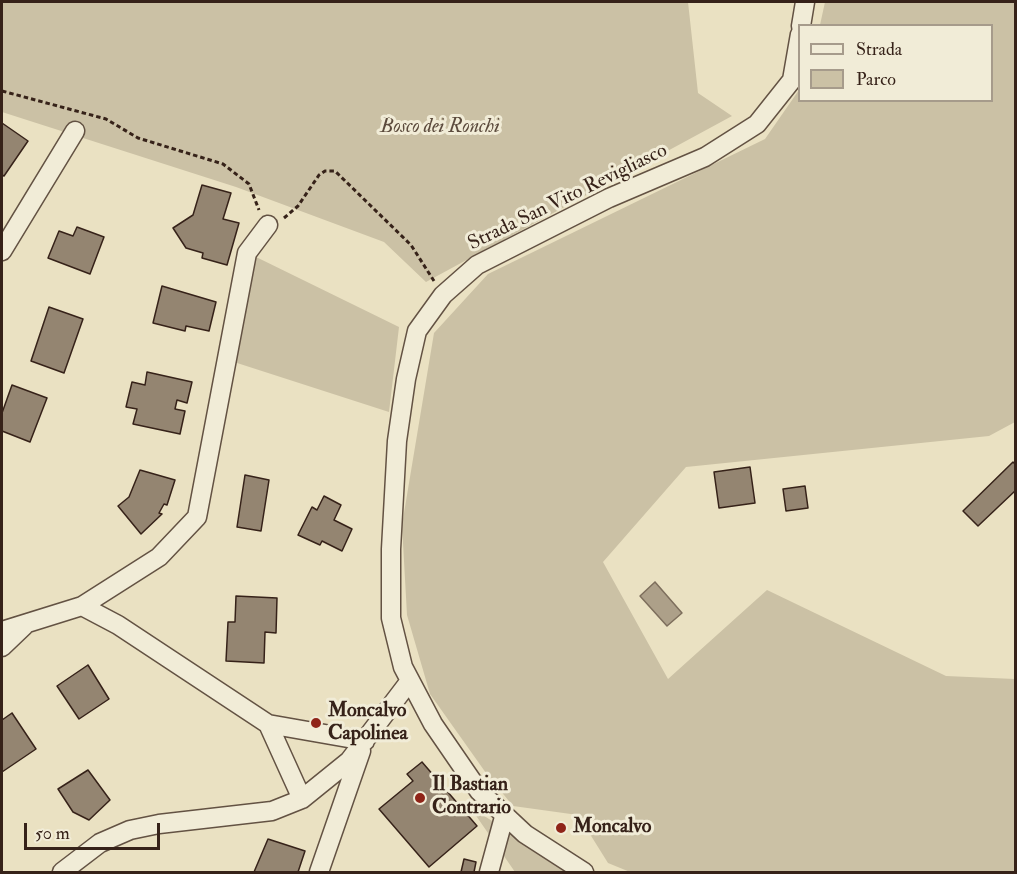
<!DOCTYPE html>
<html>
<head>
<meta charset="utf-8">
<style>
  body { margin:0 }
  #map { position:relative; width:1017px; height:874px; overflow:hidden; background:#eae1c2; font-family:"IM FELL Double Pica",serif }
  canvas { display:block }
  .frame { position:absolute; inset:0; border:3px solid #362219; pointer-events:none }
  .legend { position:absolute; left:798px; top:24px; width:195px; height:78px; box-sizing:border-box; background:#f1ecd7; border:2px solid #a69b8b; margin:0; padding:8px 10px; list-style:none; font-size:18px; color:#362219 }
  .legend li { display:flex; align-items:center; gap:12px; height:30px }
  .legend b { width:30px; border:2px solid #a69b8b }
  .scale { position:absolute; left:24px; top:823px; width:136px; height:27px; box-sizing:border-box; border:3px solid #362219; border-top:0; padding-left:8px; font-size:18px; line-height:21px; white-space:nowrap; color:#362219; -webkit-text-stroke:4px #f1ecd7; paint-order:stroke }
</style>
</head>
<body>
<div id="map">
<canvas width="1017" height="874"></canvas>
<div class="frame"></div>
<ul class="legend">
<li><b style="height:8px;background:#f1ecd7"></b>Strada</li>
<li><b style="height:16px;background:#cbc1a5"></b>Parco</li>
</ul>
<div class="scale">50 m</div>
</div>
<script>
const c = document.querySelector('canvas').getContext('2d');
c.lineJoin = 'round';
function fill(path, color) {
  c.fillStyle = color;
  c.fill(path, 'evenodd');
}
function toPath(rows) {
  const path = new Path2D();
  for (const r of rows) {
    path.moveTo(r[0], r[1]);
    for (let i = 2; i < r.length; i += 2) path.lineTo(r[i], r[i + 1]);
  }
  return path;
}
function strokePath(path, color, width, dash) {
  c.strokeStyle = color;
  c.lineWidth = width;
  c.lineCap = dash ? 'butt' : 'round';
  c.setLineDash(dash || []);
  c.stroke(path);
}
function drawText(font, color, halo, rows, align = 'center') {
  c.font = font + ' "IM FELL Double Pica",serif';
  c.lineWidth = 6;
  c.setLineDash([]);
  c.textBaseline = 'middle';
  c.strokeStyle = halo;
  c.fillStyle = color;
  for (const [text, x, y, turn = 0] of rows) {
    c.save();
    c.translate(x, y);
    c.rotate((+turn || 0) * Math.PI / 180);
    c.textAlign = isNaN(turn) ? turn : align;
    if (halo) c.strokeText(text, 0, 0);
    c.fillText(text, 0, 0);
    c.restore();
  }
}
fill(toPath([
  [2,2,688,2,698,93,732,116,426,282,384,242,236,187,2,112],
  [825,2,1015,2,1015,422,989,436,686,467,603,562,668,679,767,590,946,676,1015,679,1015,872,630,872,608,863,578,815,513,806,486,773,430,694,407,615,402,525,434,333,488,274,765,139,799,90,800,100,992,100,992,26,820,25],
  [252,255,399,327,389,412,234,362],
  [470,807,573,872,515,872]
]), '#cbc1a5');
const water = toPath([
  [655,582,682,613,667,626,640,596,655,582]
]);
fill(water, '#ada089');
strokePath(water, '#7d6e5c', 1.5);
const building = toPath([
  [2,123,28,141,4,176,2,175,2,123],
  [202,185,231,193,223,219,239,223,227,265,202,258,203,253,186,248,173,228,193,215,202,185],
  [77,227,104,237,90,274,48,258,59,231,73,236,77,227],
  [162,286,216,302,209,331,186,326,185,331,153,323,162,286],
  [49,307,83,319,64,373,31,361,49,307],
  [147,372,192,382,187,403,177,400,175,409,185,411,180,434,133,424,137,409,126,407,132,382,145,385,147,372],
  [12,385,47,398,30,442,2,431,2,413,12,385],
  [1013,462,1016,465,1016,490,978,526,963,511,1013,462],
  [750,467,755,503,719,508,714,472,750,467],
  [140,470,175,480,167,505,164,504,159,513,162,514,141,534,118,506,129,497,140,470],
  [245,475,269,480,261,531,237,527,245,475],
  [805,486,808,508,786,511,783,489,805,486],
  [324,496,341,505,334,520,352,529,342,551,322,541,320,545,298,535,312,507,317,510,324,496],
  [236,596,277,598,276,633,265,632,264,663,226,661,228,622,235,622,236,596],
  [88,665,109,699,79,719,57,686,88,665],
  [12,713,36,749,2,772,2,720,12,713],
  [422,762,477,826,429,867,379,809,413,781,407,774,422,762],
  [88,770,110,800,89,820,73,812,58,789,88,770],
  [268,839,305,851,298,872,254,872,268,839],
  [464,859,476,862,474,872,461,872,464,859]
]);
fill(building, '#948571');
strokePath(building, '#362219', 1.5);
const minor = toPath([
  [801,26,805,2],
  [2,251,75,131],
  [82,606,159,557,197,517,247,253,268,225],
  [2,631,82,606,118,625,268,724,365,741],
  [2,647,24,626],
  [268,724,302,799],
  [62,872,100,843,130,830,159,824,272,811,302,799,349,761,409,682],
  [319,872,361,751],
  [489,872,504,817],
  [584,872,525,834,479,791,433,724,403,667,391,618,391,549,397,441,406,379,417,331,443,295,477,265,609,198,705,157,757,124,792,80,800,34]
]);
strokePath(minor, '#635243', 21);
strokePath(toPath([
  [2,91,106,119,138,138,223,164,249,184,259,210],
  [284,218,298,206,319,175,325,171,335,171,411,245,434,281]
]), '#362219', 3, [4.5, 3]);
strokePath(minor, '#f1ecd7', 18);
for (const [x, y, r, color] of [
  [316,723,6,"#8f2418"],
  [420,798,6,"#8f2418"],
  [561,828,6,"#8f2418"]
]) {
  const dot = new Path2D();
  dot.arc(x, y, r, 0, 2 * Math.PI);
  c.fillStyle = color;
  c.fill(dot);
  strokePath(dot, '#f1ecd7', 2);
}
drawText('italic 20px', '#5b4a3c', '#f1ecd7', [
  ["Bosco dei Ronchi",440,128]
]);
drawText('20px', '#362219', '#f1ecd7', [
  ["Strada San Vito Revigliasco",568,198,-26]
]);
drawText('bold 20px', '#362219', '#f1ecd7', [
  ["Moncalvo",328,712],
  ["Capolinea",328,735],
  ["Il Bastian",432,786],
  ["Contrario",432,809],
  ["Moncalvo",573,828]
], 'left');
</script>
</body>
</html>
